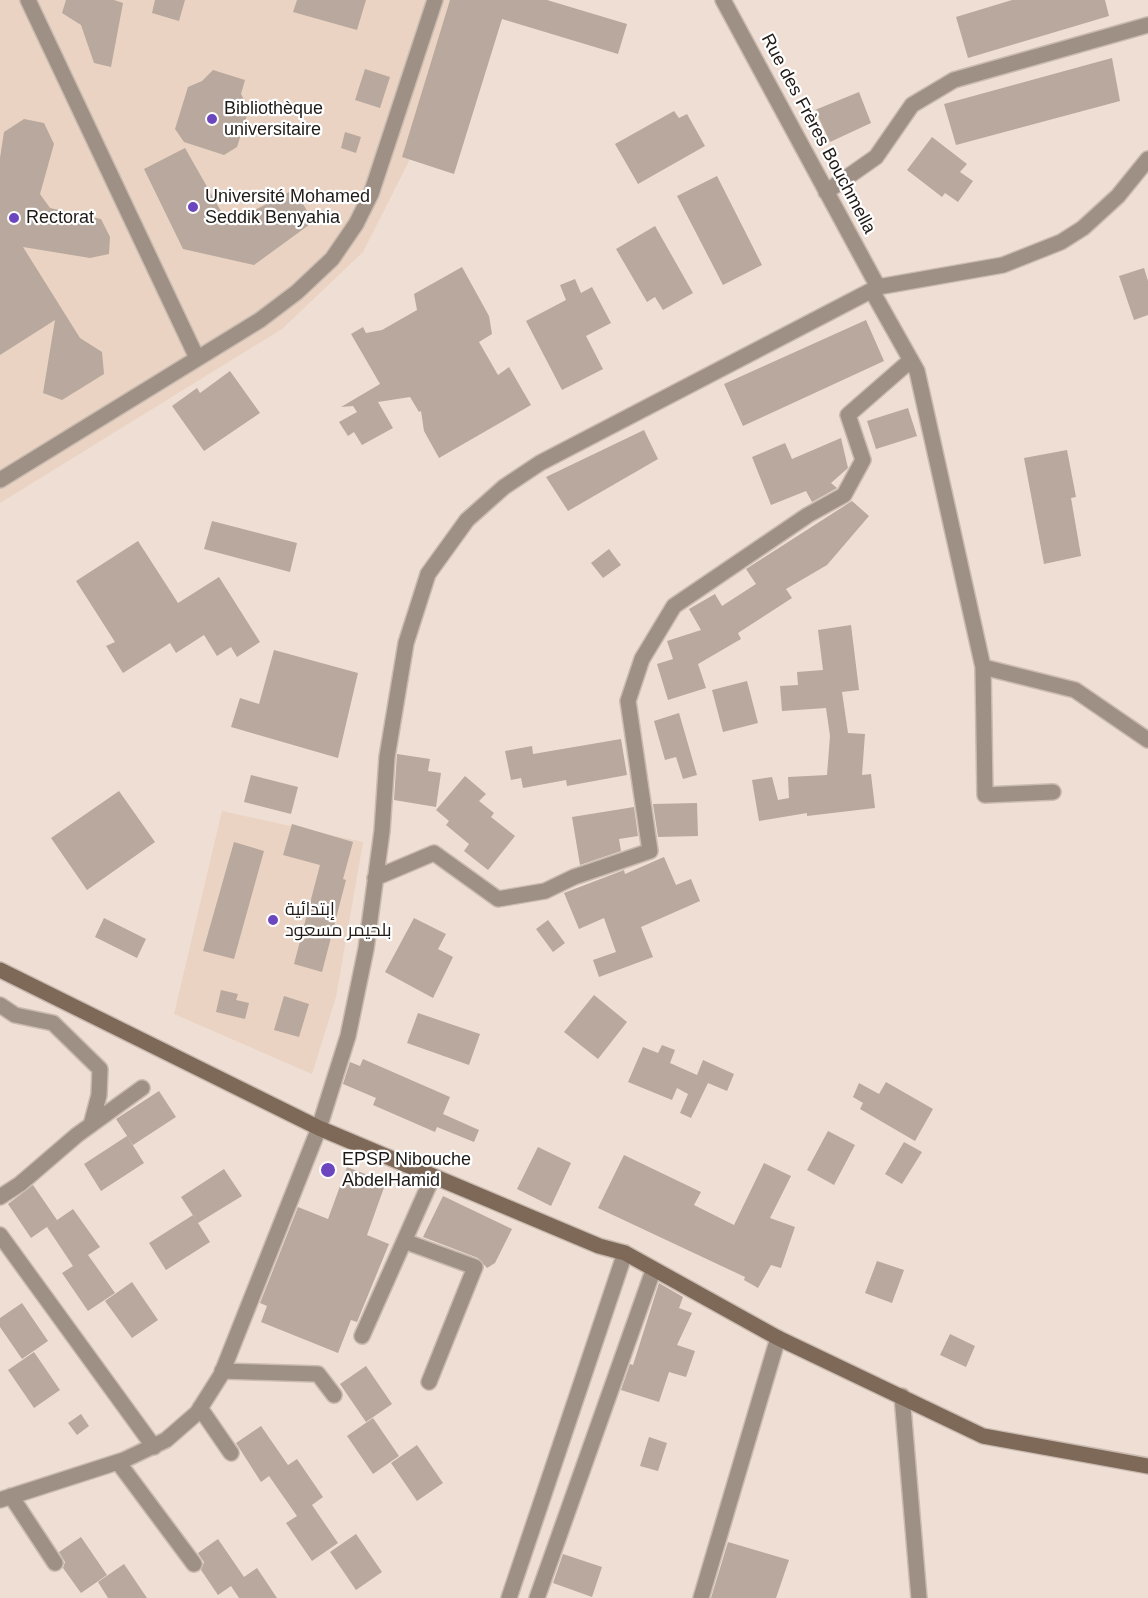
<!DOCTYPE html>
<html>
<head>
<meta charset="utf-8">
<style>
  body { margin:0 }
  canvas { display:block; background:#efded3 }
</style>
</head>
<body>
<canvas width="1148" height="1598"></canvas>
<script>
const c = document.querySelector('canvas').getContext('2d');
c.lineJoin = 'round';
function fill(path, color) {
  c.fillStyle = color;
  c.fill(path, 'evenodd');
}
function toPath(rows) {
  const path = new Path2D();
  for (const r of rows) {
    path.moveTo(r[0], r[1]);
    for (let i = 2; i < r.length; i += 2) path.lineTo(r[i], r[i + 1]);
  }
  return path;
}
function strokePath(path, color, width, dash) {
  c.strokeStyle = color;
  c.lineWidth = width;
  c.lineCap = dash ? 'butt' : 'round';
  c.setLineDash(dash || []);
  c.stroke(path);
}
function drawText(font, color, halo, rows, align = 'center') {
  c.font = font + ' Arial,Cairo,sans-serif';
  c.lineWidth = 4.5;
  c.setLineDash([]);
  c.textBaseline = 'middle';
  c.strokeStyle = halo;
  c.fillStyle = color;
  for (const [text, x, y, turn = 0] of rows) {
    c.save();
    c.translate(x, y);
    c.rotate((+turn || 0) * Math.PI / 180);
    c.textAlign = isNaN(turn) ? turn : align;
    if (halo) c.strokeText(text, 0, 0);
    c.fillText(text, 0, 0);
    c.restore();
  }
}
fill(toPath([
  [0,0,459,0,408,163,363,252,282,329,0,503],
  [222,811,363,842,336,997,312,1074,174,1014]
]), '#ead3c3');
fill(toPath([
  [66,0,114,0,123,3,111,67,94,63,81,25,62,13],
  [155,0,185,0,179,21,152,13],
  [297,0,366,0,357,30,293,12],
  [450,0,547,0,627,24,618,54,502,19,454,174,402,157],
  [1012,0,1105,0,1109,16,968,58,956,17],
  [1112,58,1120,101,956,145,944,104],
  [365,69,390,77,380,108,355,100],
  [213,70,245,80,241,94,249,109,237,147,224,155,184,142,175,129,188,87,202,81],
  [859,92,871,123,830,142,815,110],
  [674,111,679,118,687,114,705,146,638,184,615,144],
  [24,119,44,123,54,144,40,194,50,208,101,219,110,237,109,254,90,258,23,247,80,338,102,352,104,374,62,400,43,393,55,320,0,355,0,158,4,132],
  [345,132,361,137,356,153,341,148],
  [932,137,967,164,960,172,973,181,958,202,945,193,942,197,907,170],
  [185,148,222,213,238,219,295,189,313,222,254,265,183,249,144,169],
  [717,176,762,265,723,285,677,196],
  [655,226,693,293,663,310,655,297,647,302,616,249],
  [462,267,489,316,492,334,479,342,498,375,509,367,531,405,439,458,424,431,421,411,419,412,410,397,378,402,393,428,362,445,354,432,348,436,339,422,357,412,353,406,341,407,380,384,351,334,363,327,366,333,382,330,417,310,414,294],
  [1144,268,1148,281,1148,315,1134,320,1119,276],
  [575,279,581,293,592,287,611,323,586,336,603,369,562,390,526,321,566,300,560,285],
  [866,320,884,361,743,426,724,384],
  [230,371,260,413,204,451,172,406,197,388,200,393],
  [908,408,917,436,876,449,867,421],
  [644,430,658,459,568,511,546,477],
  [841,438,848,468,831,483,837,488,812,502,806,491,771,505,752,457,785,443,792,459],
  [1067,450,1076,497,1071,498,1081,556,1044,564,1024,458],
  [852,501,869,516,827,565,786,589,792,598,738,633,741,639,698,664,706,688,668,700,657,664,673,659,667,641,701,630,689,609,715,594,722,606,756,584,746,569],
  [212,521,297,543,290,572,204,549],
  [138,541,178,603,219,577,260,642,237,657,231,647,217,656,204,635,176,653,170,643,123,673,106,646,115,642,76,581],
  [609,549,621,565,603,578,591,563],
  [851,625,859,690,842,692,848,733,865,734,862,775,871,774,875,808,807,816,807,813,759,821,752,780,772,777,778,800,789,798,788,777,827,775,830,736,826,708,782,711,780,686,798,685,797,672,823,670,818,630],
  [274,650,358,673,338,758,231,727,240,698,259,704],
  [747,681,758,723,723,732,712,690],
  [679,713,697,775,683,779,676,757,665,760,654,721],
  [621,739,627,775,567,786,566,780,523,788,521,778,511,780,505,751,532,746,533,754],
  [397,754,430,759,428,771,441,773,436,807,394,800],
  [251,775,298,787,291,814,244,802],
  [465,776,486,794,479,801,494,813,491,817,515,836,488,870,464,851,469,844,446,825,449,821,436,810],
  [119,791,155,842,87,890,51,838],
  [697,803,698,836,658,837,653,804],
  [634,807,638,836,619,839,621,851,580,865,572,817],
  [292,824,353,842,343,879,346,880,322,972,294,964,320,865,283,855],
  [234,842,264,851,234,959,203,951],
  [664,857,676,885,691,879,700,901,641,927,653,957,599,977,593,960,616,952,604,918,579,929,564,893,624,870,625,874],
  [104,918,146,939,137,958,95,937],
  [414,918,446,934,438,949,453,957,433,998,385,972],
  [548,920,565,943,553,952,536,929],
  [221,990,238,994,236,1000,249,1003,245,1019,216,1012],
  [594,995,627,1022,598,1059,564,1032],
  [284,996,309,1004,299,1037,274,1030],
  [418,1013,480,1034,469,1065,407,1043],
  [662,1045,675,1050,670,1063,697,1075,703,1060,734,1074,727,1091,708,1083,691,1118,680,1113,688,1094,677,1088,672,1100,628,1082,643,1047,658,1053],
  [363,1059,450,1097,443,1114,479,1130,474,1142,437,1127,435,1132,373,1105,376,1098,343,1084,350,1062,360,1066],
  [886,1082,933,1109,915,1141,860,1109,863,1103,853,1097,859,1083,879,1094],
  [159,1091,176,1117,133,1145,116,1119],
  [828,1131,855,1145,834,1185,807,1170],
  [127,1136,144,1163,101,1191,84,1164],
  [904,1142,922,1152,902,1184,885,1174],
  [538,1147,571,1163,551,1206,517,1189],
  [624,1155,701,1192,694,1205,734,1225,764,1163,791,1176,770,1218,795,1227,781,1268,771,1265,758,1288,744,1280,745,1277,598,1208],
  [347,1167,386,1182,367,1235,389,1244,357,1322,351,1320,338,1353,261,1322,267,1306,260,1303,298,1207,328,1219],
  [224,1169,242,1196,198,1223,181,1197],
  [33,1185,57,1220,31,1238,8,1204],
  [443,1196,512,1229,495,1263,487,1268,478,1258,423,1237],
  [73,1209,100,1247,88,1255,115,1293,88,1311,62,1273,73,1266,47,1227],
  [193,1215,210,1242,166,1270,149,1243],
  [877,1261,904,1270,892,1303,865,1293],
  [132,1282,158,1320,132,1338,105,1301],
  [659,1283,683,1297,679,1308,692,1313,677,1345,695,1351,686,1377,669,1372,659,1402,621,1390,630,1364,633,1365],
  [22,1303,48,1341,22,1359,0,1327,0,1318],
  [950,1334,975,1346,966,1367,940,1355],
  [34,1352,60,1390,34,1408,8,1370],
  [366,1366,392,1404,366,1422,340,1384],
  [81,1414,89,1426,77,1435,68,1423],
  [373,1418,399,1456,373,1474,347,1436],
  [261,1426,288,1465,297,1459,323,1497,312,1505,338,1543,312,1561,286,1523,297,1516,269,1476,261,1482,236,1443],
  [649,1437,667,1443,658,1471,640,1466],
  [417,1445,443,1483,417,1501,391,1463],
  [356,1534,382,1572,356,1590,330,1552],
  [81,1537,107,1575,81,1593,63,1568,65,1562,59,1552],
  [218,1539,244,1577,257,1568,277,1598,239,1598,231,1586,218,1595,201,1570,204,1562,198,1553],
  [728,1542,789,1560,776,1598,711,1598],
  [563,1554,602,1567,592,1597,553,1583],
  [124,1564,147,1598,108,1598,98,1582]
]), '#b8a89d');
const street = toPath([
  [28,0,197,358],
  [723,0,878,287],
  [826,192,876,157,912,105,954,80,1148,25],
  [872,291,917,371,983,667,985,795,1053,792],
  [0,480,260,320,297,292,332,259,356,224,371,194,435,0],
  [983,667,1075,690,1148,740],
  [375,878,434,853,498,899,545,891,574,877,650,851,628,701,642,659,674,606,808,515,844,495,863,460,848,415,911,360],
  [0,1005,15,1015,53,1023,100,1069,99,1095,91,1125],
  [0,1197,20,1184,77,1135,142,1088],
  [0,1235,154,1447],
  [404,1241,475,1267,429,1382],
  [362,1336,433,1176],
  [222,1371,318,1374,334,1395],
  [902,1396,919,1598],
  [200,1408,231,1453],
  [118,1462,194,1564],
  [11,1496,55,1563],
  [0,1500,124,1460,166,1440,197,1413,221,1375,319,1128,348,1036,366,949,382,831,387,757,406,643,428,574,467,520,504,487,540,463,878,287,1003,265,1061,242,1083,228,1118,196,1148,159],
  [509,1598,625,1253],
  [537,1598,653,1271],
  [701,1598,778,1338]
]);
const secondary = toPath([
  [0,970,319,1128,599,1246,625,1253,778,1338,983,1436,1148,1466]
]);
strokePath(street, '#cabbb1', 18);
strokePath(secondary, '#cabbb1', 18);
strokePath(street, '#9f9085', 15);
strokePath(secondary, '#7e6959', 15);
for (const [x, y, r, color] of [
  [212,119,6,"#6c46be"],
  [193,207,6,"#6c46be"],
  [14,218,6,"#6c46be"],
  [273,920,6,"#6c46be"],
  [328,1170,8,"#6c46be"]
]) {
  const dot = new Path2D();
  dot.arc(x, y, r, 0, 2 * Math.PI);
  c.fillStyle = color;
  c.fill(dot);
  strokePath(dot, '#fff', 2);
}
drawText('18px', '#201a16', '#fff', [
  ["Bibliothèque",224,109],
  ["universitaire",224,130],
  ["Université Mohamed",205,197],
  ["Seddik Benyahia",205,218],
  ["Rectorat",26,218],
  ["إبتدائية",285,910],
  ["بلحيمر مسعود",285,931],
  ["EPSP Nibouche",342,1160],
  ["AbdelHamid",342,1181]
], 'left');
drawText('18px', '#201a16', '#fff', [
  ["Rue des Frères Bouchmella",818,134,62]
]);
</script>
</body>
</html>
